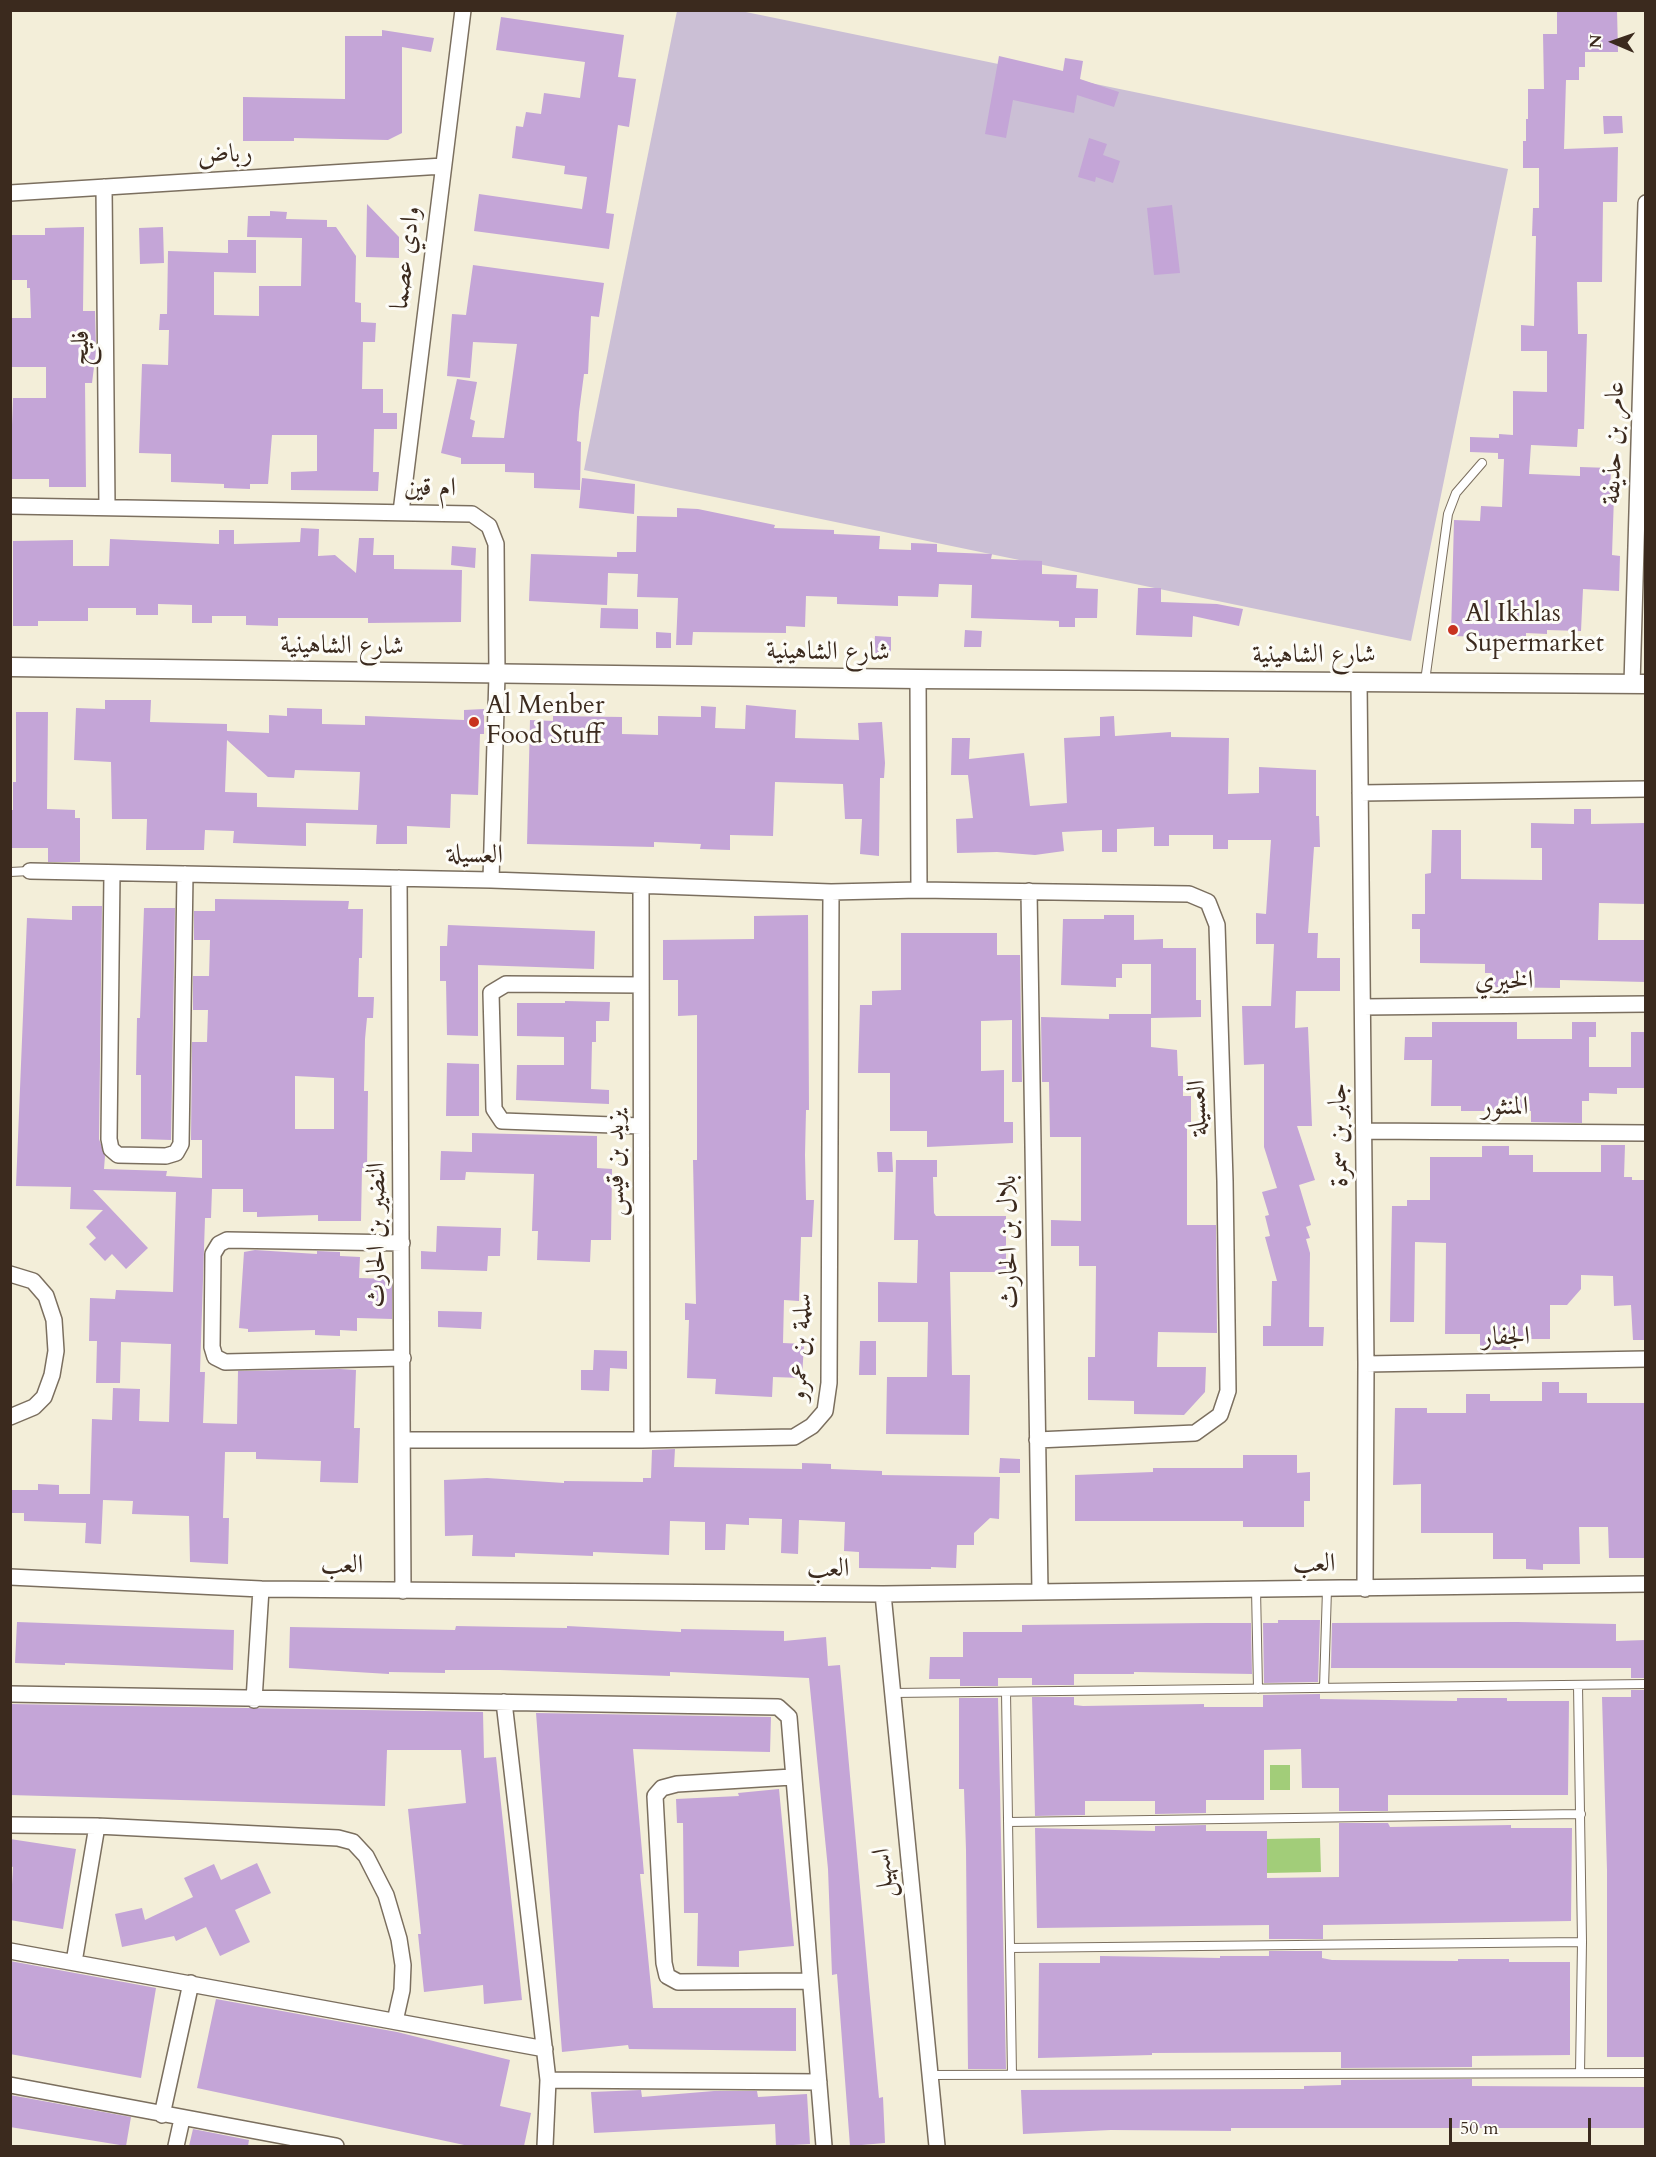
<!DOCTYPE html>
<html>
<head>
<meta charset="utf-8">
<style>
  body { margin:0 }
  #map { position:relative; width:1656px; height:2157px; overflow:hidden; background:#f3eed9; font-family:Cardo,serif }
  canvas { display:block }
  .frame { position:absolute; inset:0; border:12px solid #3b2a1e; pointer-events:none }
  .north { position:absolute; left:1584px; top:12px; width:60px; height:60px; -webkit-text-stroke:4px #fdfcf7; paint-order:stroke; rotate:272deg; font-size:16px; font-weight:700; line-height:24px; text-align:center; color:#3b2a1e }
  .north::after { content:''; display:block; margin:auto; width:21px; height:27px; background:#3b2a1e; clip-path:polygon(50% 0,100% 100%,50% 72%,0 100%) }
  .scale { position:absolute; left:1449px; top:2118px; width:142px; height:27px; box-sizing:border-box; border:3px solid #3b2a1e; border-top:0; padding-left:8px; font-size:18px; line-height:21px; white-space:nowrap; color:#3b2a1e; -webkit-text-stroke:4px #fdfcf7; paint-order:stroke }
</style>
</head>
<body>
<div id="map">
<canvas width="1656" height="2157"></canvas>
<div class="frame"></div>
<div class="north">N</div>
<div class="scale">50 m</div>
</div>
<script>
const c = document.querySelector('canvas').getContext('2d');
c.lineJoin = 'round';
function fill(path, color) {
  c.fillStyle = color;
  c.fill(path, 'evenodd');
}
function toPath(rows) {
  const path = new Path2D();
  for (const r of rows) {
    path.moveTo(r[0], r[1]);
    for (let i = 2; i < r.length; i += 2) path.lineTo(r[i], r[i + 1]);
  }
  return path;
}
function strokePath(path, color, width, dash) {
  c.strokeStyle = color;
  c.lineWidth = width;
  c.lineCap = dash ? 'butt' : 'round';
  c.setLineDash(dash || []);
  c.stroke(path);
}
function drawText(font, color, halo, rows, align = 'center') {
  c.font = font + ' Cardo,Amiri,serif';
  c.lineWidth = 6;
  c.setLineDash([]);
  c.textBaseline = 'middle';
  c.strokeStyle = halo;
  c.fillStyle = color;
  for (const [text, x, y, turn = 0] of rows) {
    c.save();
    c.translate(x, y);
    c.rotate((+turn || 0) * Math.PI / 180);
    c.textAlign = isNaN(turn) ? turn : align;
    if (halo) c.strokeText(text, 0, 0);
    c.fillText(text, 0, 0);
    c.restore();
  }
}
fill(toPath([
  [677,11,741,11,1508,169,1411,641,584,470]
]), '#cbbfd5');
fill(toPath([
  [1270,1765,1290,1765,1290,1790,1270,1790],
  [1320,1838,1321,1872,1266,1873,1265,1839]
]), '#a2cd79');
fill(toPath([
  [1557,10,1617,10,1618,52,1585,52,1585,67,1579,67,1579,80,1566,80,1564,149,1618,147,1617,202,1603,202,1602,282,1577,282,1578,334,1587,334,1584,429,1578,429,1577,447,1531,445,1529,474,1580,476,1580,467,1611,468,1610,496,1614,496,1612,555,1620,556,1619,591,1583,589,1581,631,1547,630,1547,634,1526,633,1526,638,1451,636,1454,520,1480,521,1481,506,1502,507,1504,459,1498,459,1498,453,1470,452,1470,437,1499,438,1499,434,1513,435,1513,391,1547,392,1547,351,1521,351,1521,325,1534,326,1536,236,1532,236,1533,208,1539,208,1539,168,1523,168,1523,141,1526,141,1526,119,1528,119,1528,89,1544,89,1543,34,1557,34],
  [501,17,624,35,618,77,636,79,629,127,618,125,606,213,614,214,609,249,474,231,479,194,582,209,587,177,564,174,565,166,512,158,516,126,523,127,526,112,541,114,544,93,580,98,585,62,496,50],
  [382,30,434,38,431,52,402,47,402,133,388,140,294,138,294,141,243,141,243,97,345,99,345,36,382,36],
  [999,56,1063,71,1065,58,1083,61,1080,79,1119,92,1114,107,1077,95,1074,113,1013,100,1006,138,985,134],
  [1603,116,1622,116,1623,133,1604,134],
  [1089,138,1107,144,1103,155,1120,161,1113,183,1096,177,1095,182,1078,177],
  [367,204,399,237,399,258,366,257],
  [1172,205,1180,273,1154,275,1147,208],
  [270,211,287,212,286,219,327,220,327,227,336,227,356,256,355,302,361,303,361,322,376,323,375,342,363,342,362,389,383,389,383,413,397,413,397,429,374,429,373,472,379,472,378,491,291,490,291,472,317,471,317,435,272,435,268,484,250,484,250,489,224,488,224,484,171,482,171,454,139,453,142,364,168,365,169,330,159,330,160,314,167,314,168,251,228,253,228,240,256,240,256,273,214,272,214,315,259,316,259,286,301,286,302,238,247,237,248,216,270,216],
  [84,227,83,311,95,311,96,351,92,383,85,383,86,487,49,487,49,479,10,479,13,398,46,398,46,367,10,367,10,318,31,318,30,288,27,288,27,280,10,280,10,235,45,235,45,228],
  [163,227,164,263,140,264,139,228],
  [473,265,604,283,599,317,591,316,588,374,584,374,579,412,577,441,581,442,580,490,534,488,534,473,505,472,505,464,461,464,461,458,441,453,457,379,477,382,470,419,475,421,472,437,504,438,517,344,473,342,470,378,447,376,452,314,466,315],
  [582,478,635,484,634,514,579,508],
  [677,508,698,509,775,525,774,528,834,530,834,534,880,536,879,549,911,550,911,543,937,544,937,552,992,554,991,559,1042,561,1042,574,1077,575,1076,588,1098,589,1097,618,1075,618,1075,627,1059,627,1059,621,971,618,972,585,939,584,938,597,898,596,898,606,837,604,837,597,806,596,805,627,786,626,786,633,693,632,692,645,676,645,678,598,637,597,638,574,608,573,607,605,529,601,531,554,617,557,617,552,636,552,637,516,677,517],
  [301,528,319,529,318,556,335,555,356,573,359,538,374,538,373,555,394,555,394,569,462,570,461,622,368,623,368,618,278,618,278,626,246,625,246,616,212,616,212,623,192,623,192,605,158,604,158,615,136,615,136,608,88,608,88,621,38,621,38,626,13,626,13,541,73,540,73,566,109,566,110,539,219,544,219,530,234,530,234,544,300,542],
  [452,546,476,548,475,568,451,565],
  [1138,588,1161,588,1161,602,1217,604,1243,609,1239,626,1193,616,1192,637,1136,635],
  [601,608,638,609,638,629,600,628],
  [965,630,982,631,981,647,964,647],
  [656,632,671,633,671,648,656,648],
  [875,636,891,637,891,654,874,653],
  [105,700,151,700,150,722,227,724,227,731,269,733,269,715,287,716,287,708,322,709,322,724,365,725,365,716,464,720,464,710,484,709,484,734,480,734,478,795,451,794,450,828,407,826,407,844,376,844,377,825,306,823,306,846,233,843,234,831,205,830,204,850,146,850,147,819,112,819,111,762,74,760,76,708,105,709],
  [227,740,268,777,294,778,295,770,360,772,358,810,257,807,257,793,225,792],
  [746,705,796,710,795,738,859,740,858,723,882,722,885,763,884,778,880,778,879,856,860,854,862,819,845,819,843,784,775,782,773,836,730,835,730,850,700,849,701,844,654,842,654,847,527,844,530,720,553,721,553,716,622,717,622,734,658,735,658,716,701,717,701,706,716,707,715,728,745,729],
  [16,712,48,712,47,809,75,810,75,818,80,818,80,862,48,862,48,848,10,848,10,810,13,810,13,782,16,782],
  [1114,716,1115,736,1171,732,1171,737,1229,738,1228,794,1259,793,1259,767,1316,770,1316,816,1319,816,1320,847,1314,847,1308,933,1318,933,1317,958,1340,958,1340,991,1296,991,1295,1028,1308,1027,1312,1126,1297,1126,1315,1180,1299,1185,1311,1225,1306,1227,1310,1238,1306,1239,1310,1253,1309,1327,1324,1327,1323,1346,1263,1346,1263,1326,1271,1326,1272,1281,1277,1281,1265,1237,1270,1236,1265,1216,1269,1215,1262,1192,1277,1188,1264,1147,1264,1064,1244,1065,1242,1006,1271,1006,1274,944,1256,944,1256,913,1266,914,1271,840,1228,840,1228,849,1213,849,1213,835,1169,835,1169,846,1154,846,1154,827,1117,829,1117,852,1102,852,1102,830,1062,832,1064,851,1035,855,997,852,957,853,956,819,973,818,968,775,951,775,952,738,970,738,969,759,1024,753,1030,806,1067,803,1064,738,1100,736,1100,717],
  [1574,809,1591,809,1591,824,1646,823,1646,904,1599,903,1598,940,1646,940,1646,982,1560,980,1560,988,1492,987,1492,973,1485,973,1485,964,1420,963,1420,929,1412,929,1412,914,1425,914,1425,874,1431,873,1432,830,1461,830,1461,879,1542,880,1542,848,1531,848,1531,823,1574,824],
  [215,899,349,901,348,909,363,909,362,958,359,958,358,997,374,997,373,1018,367,1018,365,1039,364,1091,368,1091,367,1168,362,1168,361,1221,318,1221,318,1215,257,1217,257,1212,243,1212,243,1189,212,1189,211,1218,205,1218,200,1372,205,1372,203,1423,237,1424,238,1371,340,1369,356,1370,354,1428,360,1428,358,1483,320,1482,321,1461,256,1459,256,1452,225,1452,223,1518,229,1518,228,1564,190,1562,189,1516,132,1514,133,1501,103,1500,101,1544,85,1543,86,1523,24,1521,24,1513,10,1513,10,1490,38,1490,38,1484,59,1485,59,1494,90,1494,92,1419,112,1420,113,1388,140,1389,139,1421,169,1422,171,1344,121,1342,120,1383,96,1383,97,1341,89,1341,90,1298,115,1299,116,1290,173,1292,176,1192,93,1190,148,1248,126,1269,112,1254,105,1261,89,1244,96,1238,86,1227,103,1210,70,1209,71,1187,16,1186,27,918,72,920,72,906,102,906,99,1139,105,1156,104,1169,167,1171,166,1176,202,1178,202,1140,191,1140,192,1042,207,1042,208,1010,193,1010,193,976,209,976,210,940,194,940,194,911,215,911],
  [295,1076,334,1078,334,1129,295,1129],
  [144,908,175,908,171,1140,141,1139,141,1075,136,1075,137,1018,140,1018],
  [808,915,809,1110,806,1110,805,1155,806,1200,814,1200,812,1237,801,1237,799,1301,784,1300,783,1343,804,1344,802,1378,773,1377,772,1397,715,1394,716,1379,687,1378,689,1320,685,1320,685,1303,696,1304,693,1160,697,1160,697,1015,678,1016,678,980,663,980,663,940,754,939,754,916],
  [1104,915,1134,915,1134,940,1163,939,1163,948,1196,948,1196,1000,1201,1000,1201,1017,1151,1018,1151,964,1122,964,1122,978,1116,978,1116,987,1061,985,1063,919,1104,919],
  [448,925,595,931,594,969,478,965,478,1036,447,1035,446,981,440,981,440,946,447,946],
  [901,933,997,933,997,955,1020,955,1022,1082,1012,1082,1012,1020,981,1021,981,1071,1004,1070,1004,1122,1013,1122,1013,1143,927,1147,927,1131,890,1131,890,1073,858,1073,860,1005,872,1005,872,991,901,990],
  [565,1001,610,1002,609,1021,596,1021,596,1042,592,1042,591,1089,609,1090,609,1104,516,1100,517,1065,564,1065,564,1037,517,1036,517,1003,565,1003],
  [1109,1014,1151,1014,1151,1047,1177,1050,1178,1076,1183,1076,1183,1096,1191,1096,1191,1122,1187,1122,1187,1225,1216,1225,1217,1333,1158,1332,1157,1367,1206,1367,1205,1392,1184,1415,1134,1414,1134,1401,1088,1400,1088,1357,1095,1357,1096,1266,1079,1266,1079,1246,1051,1246,1051,1220,1081,1221,1081,1137,1050,1137,1049,1082,1042,1082,1041,1017,1109,1019],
  [1432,1022,1517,1022,1517,1039,1572,1039,1572,1022,1596,1022,1596,1037,1589,1037,1589,1067,1631,1067,1631,1032,1646,1032,1646,1088,1617,1088,1617,1094,1589,1093,1589,1101,1582,1101,1582,1123,1531,1122,1531,1111,1461,1111,1461,1106,1431,1106,1432,1060,1404,1060,1405,1037,1432,1037],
  [447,1063,479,1064,479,1116,446,1116],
  [472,1133,597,1136,597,1168,612,1169,611,1240,591,1240,590,1262,537,1260,538,1231,532,1231,534,1174,466,1172,465,1180,440,1180,441,1151,472,1152],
  [1601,1145,1625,1145,1624,1177,1632,1177,1632,1180,1646,1180,1646,1340,1633,1340,1631,1305,1614,1306,1613,1276,1581,1275,1581,1289,1567,1305,1550,1305,1550,1339,1512,1339,1512,1350,1480,1350,1480,1334,1445,1334,1446,1243,1415,1242,1414,1322,1390,1322,1392,1206,1407,1206,1407,1200,1430,1200,1430,1157,1482,1157,1482,1146,1509,1146,1509,1155,1533,1155,1533,1172,1601,1172],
  [877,1152,892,1152,893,1172,878,1172],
  [896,1160,937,1160,937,1177,933,1177,934,1213,936,1216,1006,1216,1006,1272,950,1272,952,1375,970,1375,969,1435,886,1434,887,1377,927,1377,928,1322,878,1322,878,1282,917,1283,918,1240,894,1240],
  [437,1226,501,1228,500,1256,488,1256,487,1271,421,1269,421,1251,436,1252],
  [255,1250,317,1254,317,1251,340,1252,340,1256,360,1257,359,1278,392,1279,392,1319,357,1318,357,1331,340,1330,340,1336,315,1335,315,1330,248,1332,248,1329,239,1328,244,1252],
  [438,1311,482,1312,481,1329,438,1327],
  [860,1341,876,1341,876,1375,859,1375],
  [594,1350,627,1351,627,1369,610,1368,609,1391,581,1390,581,1370,593,1370],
  [1542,1382,1559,1382,1559,1393,1587,1393,1587,1403,1646,1403,1646,1558,1609,1558,1608,1527,1579,1527,1580,1564,1543,1564,1543,1570,1526,1569,1526,1559,1493,1559,1493,1533,1421,1533,1421,1484,1393,1485,1395,1408,1427,1408,1427,1413,1466,1413,1466,1394,1490,1394,1490,1401,1542,1401],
  [675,1449,674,1467,802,1469,802,1463,831,1464,831,1469,882,1471,882,1475,1000,1477,999,1519,990,1518,974,1533,974,1545,957,1545,956,1568,931,1567,931,1569,859,1568,859,1552,844,1551,845,1522,799,1520,798,1554,781,1553,782,1519,749,1518,749,1525,726,1524,725,1550,705,1550,705,1522,670,1521,669,1555,593,1552,593,1556,515,1553,515,1557,472,1556,473,1535,445,1536,444,1480,487,1478,564,1483,564,1481,643,1482,643,1478,651,1478,652,1450],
  [1243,1455,1297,1455,1297,1473,1310,1472,1310,1501,1304,1501,1304,1527,1243,1527,1243,1521,1075,1521,1075,1475,1153,1472,1153,1468,1243,1468],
  [1000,1458,1020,1459,1020,1473,999,1473],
  [1278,1620,1320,1620,1318,1682,1264,1683,1263,1623,1278,1623],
  [17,1622,234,1630,233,1670,65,1663,65,1665,15,1663],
  [1517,1622,1616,1624,1616,1641,1646,1640,1645,1678,1631,1678,1631,1668,1331,1668,1332,1623],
  [1207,1623,1251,1623,1252,1674,1134,1672,1134,1674,1074,1674,1074,1685,1032,1685,1032,1678,998,1678,998,1686,960,1686,960,1679,929,1679,930,1657,963,1657,963,1632,1022,1632,1022,1625],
  [456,1626,567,1628,567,1626,681,1632,681,1629,784,1631,784,1641,826,1637,828,1666,840,1665,879,2098,883,2097,885,2143,850,2146,837,1974,832,1975,828,1869,809,1678,670,1672,670,1676,500,1670,445,1670,445,1673,389,1672,389,1674,289,1668,290,1627,455,1630],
  [1631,1690,1645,1690,1646,2057,1607,2057,1607,1870,1602,1697,1631,1697],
  [1320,1694,1320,1699,1457,1701,1457,1698,1507,1698,1507,1701,1569,1701,1568,1795,1388,1795,1388,1811,1339,1811,1339,1788,1302,1788,1301,1749,1264,1750,1264,1800,1206,1800,1206,1813,1155,1814,1155,1801,1085,1801,1085,1815,1035,1816,1032,1697,1074,1697,1074,1705,1083,1706,1204,1704,1204,1707,1263,1707,1263,1695],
  [959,1698,998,1698,1006,2069,968,2069,966,1850,964,1789,959,1789],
  [10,1704,483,1712,484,1758,496,1757,522,2000,484,2004,483,1985,424,1992,418,1934,421,1934,408,1809,466,1803,461,1750,387,1750,385,1806,10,1795],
  [536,1713,771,1717,770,1752,633,1749,644,1874,640,1874,653,2008,796,2008,796,2051,629,2049,628,2045,562,2052],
  [779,1789,794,1946,739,1951,739,1967,697,1966,698,1913,684,1913,683,1823,677,1823,676,1799,739,1796,738,1793],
  [1339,1823,1388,1823,1390,1827,1511,1825,1511,1828,1572,1828,1571,1921,1323,1925,1323,1939,1269,1939,1269,1925,1037,1928,1035,1828,1155,1831,1155,1826,1206,1825,1206,1831,1267,1831,1267,1878,1339,1877],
  [10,1839,76,1849,63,1929,10,1920,13,1867,10,1866],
  [257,1863,271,1893,235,1910,250,1942,220,1956,206,1927,176,1941,174,1936,122,1947,115,1914,142,1908,145,1920,193,1897,184,1878,214,1864,221,1880],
  [1269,1951,1322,1951,1322,1958,1332,1960,1458,1961,1458,1959,1509,1959,1509,1962,1570,1962,1570,2055,1472,2056,1472,2067,1341,2068,1341,2052,1152,2053,1152,2055,1038,2058,1039,1963,1100,1963,1100,1956,1220,1958,1220,1956,1269,1956],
  [10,1961,156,1988,141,2078,10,2054],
  [216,1999,397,2032,510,2060,500,2106,531,2113,524,2146,469,2146,197,2088],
  [1472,2079,1472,2086,1646,2087,1646,2128,1231,2128,1231,2131,1111,2130,1023,2134,1021,2090,1304,2089,1304,2086,1341,2085,1341,2080],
  [641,2090,642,2097,714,2091,757,2091,758,2097,807,2094,810,2144,776,2146,775,2124,594,2133,591,2092],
  [10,2095,131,2117,126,2146,10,2127],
  [193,2129,249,2140,248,2146,189,2146]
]), '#c4a5d7');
const service = toPath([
  [1425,681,1448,514,1456,493,1482,463],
  [10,872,30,871],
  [1256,1589,1258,1689],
  [1578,1685,1582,1942,1580,2073],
  [1324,1688,1327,1589],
  [1006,1692,1012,2075],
  [893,1693,1646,1684],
  [1008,1822,1581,1814],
  [1010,1948,1582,1942],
  [929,2075,1646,2073]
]);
const minor = toPath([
  [104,187,107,507],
  [10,193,443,166],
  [10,506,472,514,489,526,496,544,497,675,491,880],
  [401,512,463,10],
  [918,679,919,890],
  [1359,682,1366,1364,1365,1589],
  [1632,684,1646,203],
  [1360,793,1646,789],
  [30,871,491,880,831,892,919,890,1189,894,1208,902,1217,925,1225,1181,1228,1391,1220,1415,1195,1433,1037,1440],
  [112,873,109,1139,111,1149,118,1155,166,1156,176,1153,181,1144,185,874],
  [399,878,403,1591],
  [641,886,642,1440],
  [1029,891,1040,1592],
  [641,985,506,984,491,993,494,1109,502,1121,641,1126],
  [1363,1007,1646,1004],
  [1364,1131,1646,1133],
  [402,1243,227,1240,219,1244,213,1254,212,1347,215,1357,225,1362,403,1358],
  [10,1274,33,1281,46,1296,54,1320,56,1351,52,1375,44,1397,34,1407,10,1417],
  [1366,1364,1646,1359],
  [403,1440,642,1440,794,1437,812,1426,825,1411,829,1383,831,892],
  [10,1577,261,1589,883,1594,1646,1584],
  [883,1594,937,2146],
  [10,1694,778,1707,789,1717,824,2146],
  [254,1700,261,1589],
  [504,1702,548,2080,545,2146],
  [792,1777,677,1784,662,1788,655,1796,664,1963,667,1976,678,1982,809,1981],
  [10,1825,97,1826,338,1838,353,1842,366,1856,386,1895,399,1939,403,1965,402,1990,395,2021],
  [10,1951,545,2049],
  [74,1962,97,1826],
  [548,2080,819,2082],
  [10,2085,336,2146],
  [162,2115,191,1983],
  [176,2146,182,2119]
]);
const tertiary = toPath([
  [10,667,918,679,1646,684]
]);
strokePath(service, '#7b6f5f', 10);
strokePath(minor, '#7b6f5f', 18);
strokePath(tertiary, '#7b6f5f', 21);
strokePath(service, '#fff', 8);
strokePath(minor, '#fff', 15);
strokePath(tertiary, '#fff', 18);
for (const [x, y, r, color] of [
  [1453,630,6,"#c8321e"],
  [474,722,6,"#c8321e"]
]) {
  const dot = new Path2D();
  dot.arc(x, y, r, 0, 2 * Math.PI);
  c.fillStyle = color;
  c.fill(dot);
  strokePath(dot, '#fdfcf7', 2);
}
drawText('26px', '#3b2a1e', '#fdfcf7', [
  ["رباض",225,156,-4],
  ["وادي عصما",407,258,-83],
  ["فليح",82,348,-90],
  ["عامر بن حذيفة",1615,443,-88],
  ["ام قين",430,489,1],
  ["شارع الشاهينية",342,647,1],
  ["شارع الشاهينية",828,653,1],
  ["شارع الشاهينية",1314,656],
  ["العسيلة",475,856,1],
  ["الخيري",1504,982],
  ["العسيلة",1199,1108,-92],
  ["المنثور",1505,1108],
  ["جابر بن سمرة",1340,1135,-91],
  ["يزيد بن قيس",617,1163,-90],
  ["النضير بن الحارث",378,1235,-90],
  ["بلال بن الحارث",1010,1242,-91],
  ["الجفار",1506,1338,-1],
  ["سلمة بن عمرو",802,1347,-87],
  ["العب",1314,1565],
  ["العب",342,1566,1],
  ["العب",828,1570],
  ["اسهيل",885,1873,-95]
]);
drawText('26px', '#3b2a1e', '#fdfcf7', [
  ["Al Ikhlas",1465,615],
  ["Supermarket",1465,645],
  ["Al Menber",486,707],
  ["Food Stuff",486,737]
], 'left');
</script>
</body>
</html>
